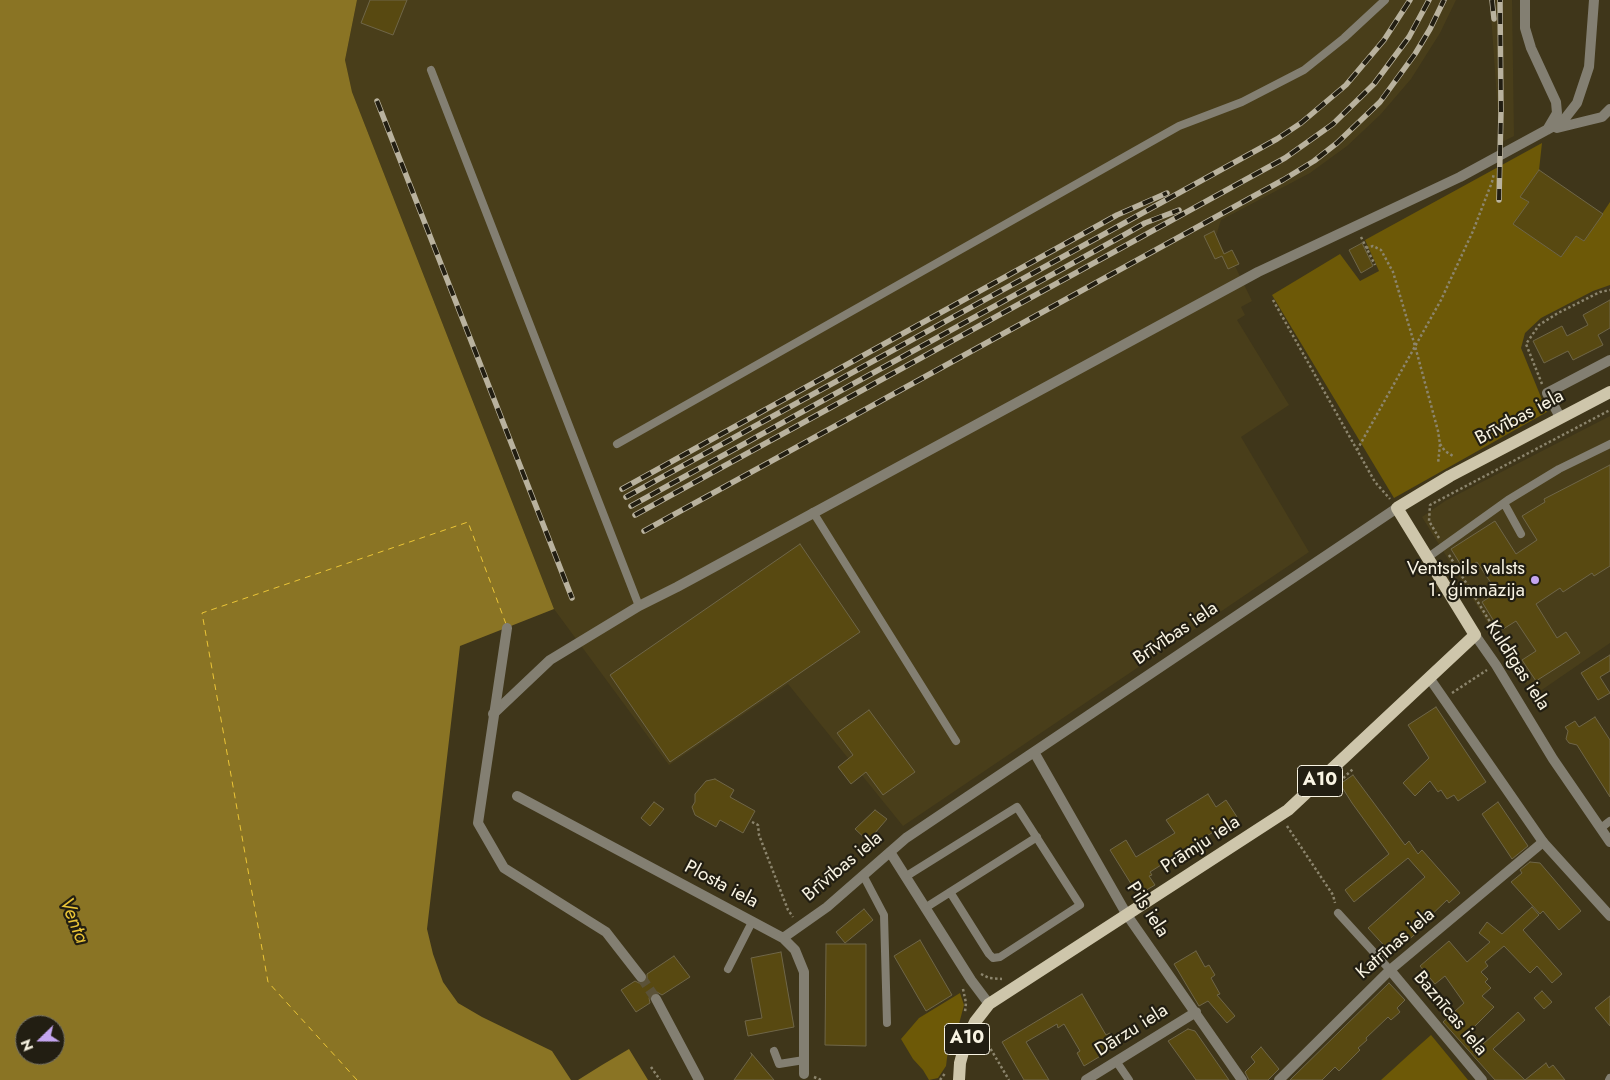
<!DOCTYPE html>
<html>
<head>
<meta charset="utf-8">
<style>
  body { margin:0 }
  #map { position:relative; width:1610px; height:1080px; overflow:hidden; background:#3f361a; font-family:Jost,sans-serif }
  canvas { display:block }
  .north { position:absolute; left:15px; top:1015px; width:50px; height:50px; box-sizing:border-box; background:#221e12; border:1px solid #787466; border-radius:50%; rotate:248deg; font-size:14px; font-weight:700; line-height:20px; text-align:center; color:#f9f4e3 }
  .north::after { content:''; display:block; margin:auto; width:18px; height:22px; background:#c5a6f0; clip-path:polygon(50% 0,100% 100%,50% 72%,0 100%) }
</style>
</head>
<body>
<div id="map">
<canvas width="1610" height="1080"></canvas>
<div class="north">N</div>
</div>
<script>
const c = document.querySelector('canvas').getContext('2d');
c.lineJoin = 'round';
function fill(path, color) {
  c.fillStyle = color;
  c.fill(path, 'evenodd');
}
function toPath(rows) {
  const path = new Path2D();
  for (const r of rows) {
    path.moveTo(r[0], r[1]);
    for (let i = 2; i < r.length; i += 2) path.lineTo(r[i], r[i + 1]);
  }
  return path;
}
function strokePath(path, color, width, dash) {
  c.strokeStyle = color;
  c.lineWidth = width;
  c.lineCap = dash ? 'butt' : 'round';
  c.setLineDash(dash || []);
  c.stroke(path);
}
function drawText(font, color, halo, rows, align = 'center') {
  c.font = font + ' Jost,sans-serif';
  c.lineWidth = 4.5;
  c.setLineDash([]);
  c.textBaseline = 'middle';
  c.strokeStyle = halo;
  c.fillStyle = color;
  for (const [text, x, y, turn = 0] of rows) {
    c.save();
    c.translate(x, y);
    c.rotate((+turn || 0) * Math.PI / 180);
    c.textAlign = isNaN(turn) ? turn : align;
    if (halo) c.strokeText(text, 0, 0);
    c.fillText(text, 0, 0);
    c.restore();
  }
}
fill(toPath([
  [357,0,1456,0,1440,33,1411,79,1380,115,1347,146,1310,173,1221,220,1216,236,1225,253,1232,250,1239,264,1235,266,1252,301,1241,307,1245,315,1237,320,1289,405,1241,437,1309,552,903,826,788,684,669,765,554,609,352,92,345,60],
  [1490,0,1512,0,1514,136,1500,143],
  [1610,416,1610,643,1533,696,1422,517,1445,501]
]), '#493e1a');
fill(toPath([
  [1542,143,1539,170,1521,197,1529,202,1514,224,1561,257,1576,236,1584,241,1610,202,1610,285,1593,291,1541,318,1525,333,1521,348,1547,412,1394,498,1272,295,1340,254,1360,281,1379,271,1365,240],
  [960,993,964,1005,959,1024,948,1050,946,1066,938,1078,929,1080,923,1070,913,1059,901,1039,919,1018],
  [1431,1035,1468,1080,1381,1080,1413,1051]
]), '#6d5907');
fill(toPath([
  [0,0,357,0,345,60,352,92,554,609,460,646,427,929,433,954,443,982,458,1003,482,1017,552,1051,571,1080,0,1080],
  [25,1025,55,1025,55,1055,25,1055],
  [629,1049,648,1080,578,1080,602,1065]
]), '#8a7424');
strokePath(toPath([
  [357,1080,268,982,202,613,468,522,506,624]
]), '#ebc537', 1, [6, 5]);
const building = toPath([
  [370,0,407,0,393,35,361,23,370,0],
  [1539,170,1603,214,1584,241,1576,236,1561,257,1513,224,1529,202,1520,197,1539,170],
  [1214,231,1224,254,1232,250,1239,264,1228,269,1222,256,1215,259,1204,236,1214,231],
  [1362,243,1373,266,1361,273,1349,250,1362,243],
  [1610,300,1610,328,1598,335,1603,345,1573,360,1568,351,1544,363,1533,341,1562,326,1567,336,1588,325,1583,315,1610,300],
  [1610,465,1610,566,1594,576,1592,573,1563,592,1560,588,1536,604,1557,638,1566,632,1580,653,1536,681,1522,660,1536,651,1516,621,1500,631,1482,602,1497,592,1477,562,1464,570,1451,549,1495,521,1516,554,1537,540,1522,516,1545,502,1544,499,1610,465],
  [800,544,860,632,670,762,610,675,800,544],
  [1610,655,1610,671,1600,677,1610,693,1598,700,1581,673,1610,655],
  [1436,707,1486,782,1458,801,1454,795,1447,799,1441,790,1438,792,1430,781,1415,796,1403,783,1429,758,1408,725,1436,707],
  [869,710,915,772,883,795,866,772,851,784,838,767,853,755,837,733,869,710],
  [1595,717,1610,740,1610,797,1577,745,1569,743,1566,739,1568,731,1565,727,1575,721,1579,727,1595,717],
  [1353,775,1405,845,1409,841,1418,854,1422,850,1460,893,1449,903,1447,900,1423,923,1423,926,1419,931,1401,946,1399,944,1390,952,1368,928,1425,877,1408,858,1354,902,1345,890,1389,854,1352,803,1340,784,1353,775],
  [715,779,734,790,730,797,755,811,743,833,720,820,716,827,695,815,692,807,695,802,695,794,706,781,715,779],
  [1208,794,1216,807,1226,800,1237,817,1150,872,1152,875,1149,876,1155,885,1138,895,1110,850,1126,840,1136,857,1175,833,1166,820,1208,794],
  [654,802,664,809,650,826,641,818,654,802],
  [1498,802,1528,846,1512,859,1482,814,1498,802],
  [875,810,887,819,868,841,855,829,875,810],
  [1530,862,1540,863,1581,911,1559,930,1543,911,1540,914,1511,882,1522,873,1520,870,1530,862],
  [1532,907,1539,915,1523,930,1562,974,1552,983,1537,966,1530,973,1504,946,1485,962,1488,966,1481,972,1488,979,1485,982,1491,988,1482,996,1494,1007,1469,1032,1482,1045,1518,1012,1525,1020,1493,1049,1525,1080,1495,1080,1443,1022,1464,1003,1445,976,1435,984,1420,966,1449,941,1467,962,1490,942,1479,933,1487,922,1502,934,1532,907],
  [864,909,873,920,845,943,836,932,864,909],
  [920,940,952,995,926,1011,894,956,920,940],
  [826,944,866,944,866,1046,825,1045,826,944],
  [1196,951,1205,967,1209,965,1215,975,1211,978,1220,994,1217,995,1235,1016,1227,1023,1208,1001,1199,1006,1174,964,1196,951],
  [781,952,794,1027,748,1036,745,1021,762,1018,751,958,781,952],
  [674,956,690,977,662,995,657,992,652,993,649,998,650,1003,636,1012,621,990,635,981,639,983,645,983,647,979,647,974,674,956],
  [1389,983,1405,1000,1397,1008,1400,1012,1391,1020,1388,1017,1366,1038,1367,1040,1358,1048,1360,1050,1339,1071,1335,1067,1322,1080,1290,1080,1389,983],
  [1542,991,1552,1002,1544,1009,1534,998,1542,991],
  [1082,994,1106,1035,1110,1033,1117,1046,1084,1066,1077,1053,1080,1051,1064,1024,1058,1028,1057,1024,1026,1042,1049,1080,1024,1080,1002,1042,1082,994],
  [1610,996,1610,1026,1595,1008,1610,996],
  [1188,1029,1195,1031,1229,1080,1196,1080,1168,1041,1188,1029],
  [1261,1047,1279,1069,1268,1080,1249,1080,1245,1072,1255,1062,1251,1057,1261,1047],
  [751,1053,774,1080,734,1080,752,1055,751,1053],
  [1546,1063,1549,1068,1553,1065,1565,1080,1525,1080,1546,1063]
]);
fill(building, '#584911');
strokePath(building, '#6f6648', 1);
strokePath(toPath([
  [641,977,656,999]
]), '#5b5238', 10, [10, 5]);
strokePath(toPath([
  [1361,237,1375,265],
  [1366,248,1373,246,1381,250,1393,272,1415,346,1438,431,1440,444,1438,464],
  [1273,300,1375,482,1390,499],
  [1542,384,1526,344,1539,325,1558,313,1600,292,1610,290],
  [1440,444,1445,451,1453,456],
  [1357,450,1441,300,1473,231,1492,182,1494,173],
  [1439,538,1429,521,1430,505,1610,410],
  [1449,555,1511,656,1505,659],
  [1452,693,1487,670],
  [1336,785,1354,768],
  [752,822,758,825,759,835,788,910,793,917],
  [1287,826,1333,895,1335,903],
  [981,974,989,978,1002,979],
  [963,989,966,1003,965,1012],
  [983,1036,1009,1080],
  [651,1067,660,1080],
  [814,1077,821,1080],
  [940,1080,946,1072]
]), '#8c856d', 2.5, [2.5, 2.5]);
strokePath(toPath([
  [431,70,639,606],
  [617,444,1179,126,1242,102,1304,70,1344,38,1385,0],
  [1504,503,1521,534],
  [813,512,956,741],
  [1427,558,1508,500,1559,469,1610,444],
  [1601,828,1610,821],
  [863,875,884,915,887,1023],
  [905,877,1017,807,1080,905,1000,957,993,958,989,954,950,892],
  [925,908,1037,837],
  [1338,913,1390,970],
  [728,969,752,922],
  [774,1051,779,1064,804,1060],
  [1116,1061,1129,1080],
  [1609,1080,1610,1078]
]), '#837f72', 8);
strokePath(toPath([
  [1525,0,1525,28,1531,48,1556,102,1557,113,1547,130],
  [1557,128,1602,117,1610,109],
  [1560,417,1547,393,1610,360],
  [493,714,550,660,639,606,677,587,1258,272,1460,177,1563,121,1577,103,1589,67,1594,0],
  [1034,752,1127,915,1242,1080],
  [517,796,783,938,795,950,804,972,804,1074],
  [890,852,971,980,989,1004],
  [783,938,827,907,906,838,1397,508],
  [1390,970,1482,1080],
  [1086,1080,1196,1012],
  [1279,1080,1390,970,1543,842]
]), '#837f72', 10);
strokePath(toPath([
  [507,628,478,823,504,868,606,932,641,977],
  [1475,635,1496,665,1553,759,1610,842],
  [1430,679,1543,842,1610,916],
  [656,999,699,1080]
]), '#837f72', 10);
strokePath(toPath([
  [959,1080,960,1063,966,1041,975,1022,989,1004,1288,810,1475,635,1397,508,1450,476,1610,392]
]), '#cec6ab', 12);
const rail = toPath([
  [1492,0,1494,19],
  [377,101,572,598],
  [1499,200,1501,111,1500,0],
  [622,489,1117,215,1167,193],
  [626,497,1277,139,1301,123,1346,85,1384,40,1410,0],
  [631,506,1124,235,1145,223,1179,210],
  [635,515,1285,158,1333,124,1374,84,1409,37,1429,0],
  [644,531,1283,180,1314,161,1337,143,1380,102,1415,54,1430,29,1444,0]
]);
strokePath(rail, '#b9b29e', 5.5);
strokePath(rail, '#221e12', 4, [11]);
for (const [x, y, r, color] of [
  [1535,580,5,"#c5a6f0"]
]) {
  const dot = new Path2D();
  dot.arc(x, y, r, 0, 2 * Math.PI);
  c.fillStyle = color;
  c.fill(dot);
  strokePath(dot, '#221e12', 2);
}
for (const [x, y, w] of [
  [1320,781,45],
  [967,1039,45]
]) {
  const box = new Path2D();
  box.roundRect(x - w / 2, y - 15.5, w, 31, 4);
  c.fillStyle = '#221e12';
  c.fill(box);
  strokePath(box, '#f9f4e3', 1);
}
drawText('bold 18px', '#f9f4e3', null, [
  ["A10",1320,781],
  ["A10",967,1039]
]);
drawText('19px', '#f9f4e3', '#221e12', [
  ["Brīvības iela",1520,418,-28],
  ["Brīvības iela",1176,634,-34],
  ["Kuldīgas iela",1517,666,57],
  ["Prāmju iela",1201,845,-33],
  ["Brīvības iela",843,867,-40],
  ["Plosta iela",721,885,28],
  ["Pils iela",1147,910,57],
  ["Katrīnas iela",1396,944,-41],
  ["Baznīcas iela",1450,1014,50],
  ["Dārzu iela",1132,1031,-32]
]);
drawText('19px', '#f9f4e3', '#221e12', [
  ["Ventspils valsts",1525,569],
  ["1. ģimnāzija",1525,591]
], 'right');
drawText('italic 20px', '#ebc537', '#221e12', [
  ["Venta",73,921,68]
]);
</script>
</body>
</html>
